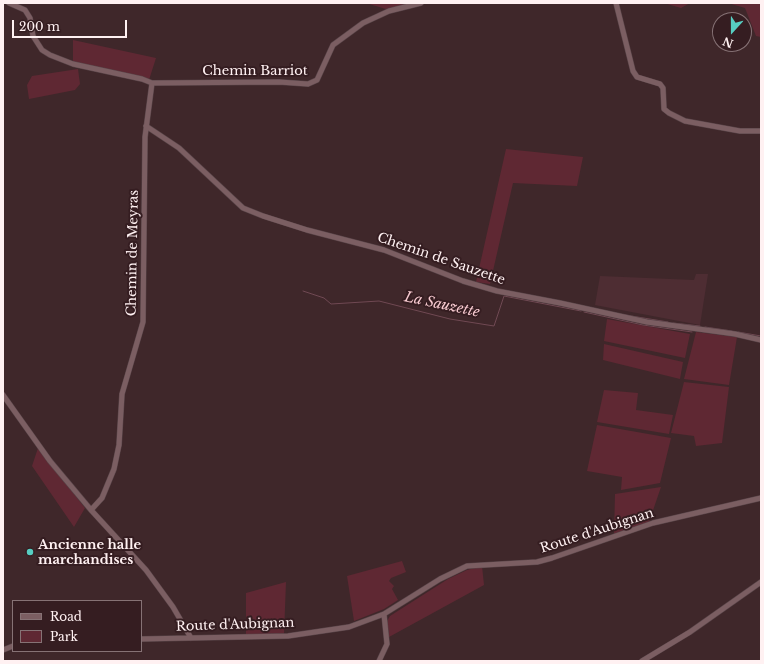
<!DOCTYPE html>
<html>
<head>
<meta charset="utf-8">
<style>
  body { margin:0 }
  #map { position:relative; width:764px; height:664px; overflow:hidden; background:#3f272a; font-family:"Libre Baskerville",serif }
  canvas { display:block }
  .frame { position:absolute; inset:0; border:4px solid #fff1f2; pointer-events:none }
  .legend { position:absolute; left:12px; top:600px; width:130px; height:52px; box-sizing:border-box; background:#351d21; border:1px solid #867275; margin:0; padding:5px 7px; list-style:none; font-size:12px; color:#fff1f2 }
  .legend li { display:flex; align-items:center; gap:8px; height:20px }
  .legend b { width:20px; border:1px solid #867275 }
  .north { position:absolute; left:712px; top:12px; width:40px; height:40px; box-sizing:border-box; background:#351d21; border:1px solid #867275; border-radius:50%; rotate:201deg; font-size:11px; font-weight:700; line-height:16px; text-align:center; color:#fff1f2 }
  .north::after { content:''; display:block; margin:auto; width:14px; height:18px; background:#57cec2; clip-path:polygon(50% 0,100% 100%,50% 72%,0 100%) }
  .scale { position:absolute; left:12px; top:20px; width:115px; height:18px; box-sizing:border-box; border:2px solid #fff1f2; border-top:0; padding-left:5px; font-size:12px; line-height:14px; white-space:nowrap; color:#fff1f2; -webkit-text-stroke:3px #351d21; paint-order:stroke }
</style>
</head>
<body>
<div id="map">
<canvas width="764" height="664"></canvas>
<div class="frame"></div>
<ul class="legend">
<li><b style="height:5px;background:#7b5e62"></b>Road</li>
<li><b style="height:11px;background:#5f2833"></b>Park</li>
</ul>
<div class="north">N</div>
<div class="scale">200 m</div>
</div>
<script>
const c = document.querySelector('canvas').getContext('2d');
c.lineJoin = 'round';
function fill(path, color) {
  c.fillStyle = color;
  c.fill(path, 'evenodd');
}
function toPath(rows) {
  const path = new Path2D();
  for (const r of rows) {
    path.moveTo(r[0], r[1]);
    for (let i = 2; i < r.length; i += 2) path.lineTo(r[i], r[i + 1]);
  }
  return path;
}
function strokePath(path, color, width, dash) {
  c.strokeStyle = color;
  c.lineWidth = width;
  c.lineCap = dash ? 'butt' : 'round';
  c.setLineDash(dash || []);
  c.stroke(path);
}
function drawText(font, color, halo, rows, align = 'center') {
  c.font = font + ' "Libre Baskerville",serif';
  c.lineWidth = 4;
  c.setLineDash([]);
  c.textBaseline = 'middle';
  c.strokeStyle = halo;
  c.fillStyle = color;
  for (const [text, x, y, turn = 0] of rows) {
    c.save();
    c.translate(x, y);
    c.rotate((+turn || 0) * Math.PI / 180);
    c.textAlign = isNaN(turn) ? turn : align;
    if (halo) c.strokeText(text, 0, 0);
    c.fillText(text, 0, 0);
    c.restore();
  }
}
fill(toPath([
  [696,274,708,274,700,325,595,305,600,276,694,280]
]), '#4e2d33');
fill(toPath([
  [366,3,416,3,389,10],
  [664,3,690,3,681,8],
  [728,3,761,3,761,37,756,36,745,8],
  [73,40,156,58,149,80,73,62],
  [78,69,80,84,75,90,29,99,27,85,32,76],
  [506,149,583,157,577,186,513,183,490,284,476,282],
  [607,319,690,334,685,358,604,341],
  [696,332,737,337,729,385,684,379],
  [604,344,683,362,680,379,603,360],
  [684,382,729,387,722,443,696,446,694,436,671,433],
  [604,390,638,393,636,410,673,415,669,434,597,422],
  [597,425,671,438,660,483,621,490,622,477,587,471],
  [38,448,85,508,74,527,32,466],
  [661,487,649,522,614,534,615,494],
  [402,561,406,572,391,578,389,581,394,586,392,589,398,600,384,609,354,621,347,576],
  [482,566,484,585,389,637,387,621,390,616,448,579,467,570],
  [286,582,284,634,246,635,246,593]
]), '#5f2833');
strokePath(toPath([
  [303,291,324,298,331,304,379,301,450,319,494,326,504,296,581,311],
  [584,312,643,325,692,332],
  [625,315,668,322],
  [673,323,700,326],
  [705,327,732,331],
  [738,332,761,336]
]), '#704953', 1);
const minor = toPath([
  [9,3,25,10,30,18,33,36,42,50,50,55,73,64,142,79,152,83,279,82,308,84,317,80,333,45,363,23,389,11,421,3],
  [616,3,633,71,637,77,660,84,663,88,664,109,669,113,685,121,740,131,761,131],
  [146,126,179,148,243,208,263,216,307,230,384,250,463,281,497,291,560,303,647,322,735,334,761,340],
  [3,395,50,461,91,510,146,570,173,607,191,638],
  [91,510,102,498,114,469,119,445,122,394,143,322,145,137,152,83],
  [141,639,288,636,349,627,384,614,440,579,467,566,537,562,552,558,653,523,761,498],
  [3,650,13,646],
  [379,661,387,644,384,614],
  [642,661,690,632,761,582]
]);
strokePath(minor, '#594549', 6);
strokePath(minor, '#7b5e62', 5);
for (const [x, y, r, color] of [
  [30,552,4,"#57cec2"]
]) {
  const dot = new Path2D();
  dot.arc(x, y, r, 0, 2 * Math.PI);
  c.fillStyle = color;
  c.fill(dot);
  strokePath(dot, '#351d21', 1.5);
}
drawText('13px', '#fff1f2', '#351d21', [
  ["Chemin Barriot",255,71],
  ["Chemin de Meyras",133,253,-89],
  ["Chemin de Sauzette",441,259,19],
  ["Route d'Aubignan",597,531,-18],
  ["Route d'Aubignan",235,625,-2]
]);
drawText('bold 13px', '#fff1f2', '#351d21', [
  ["Ancienne halle",38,545],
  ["marchandises",38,560]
], 'left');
drawText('italic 14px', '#f9ccd2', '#351d21', [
  ["La Sauzette",442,305,12]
]);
</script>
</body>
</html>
